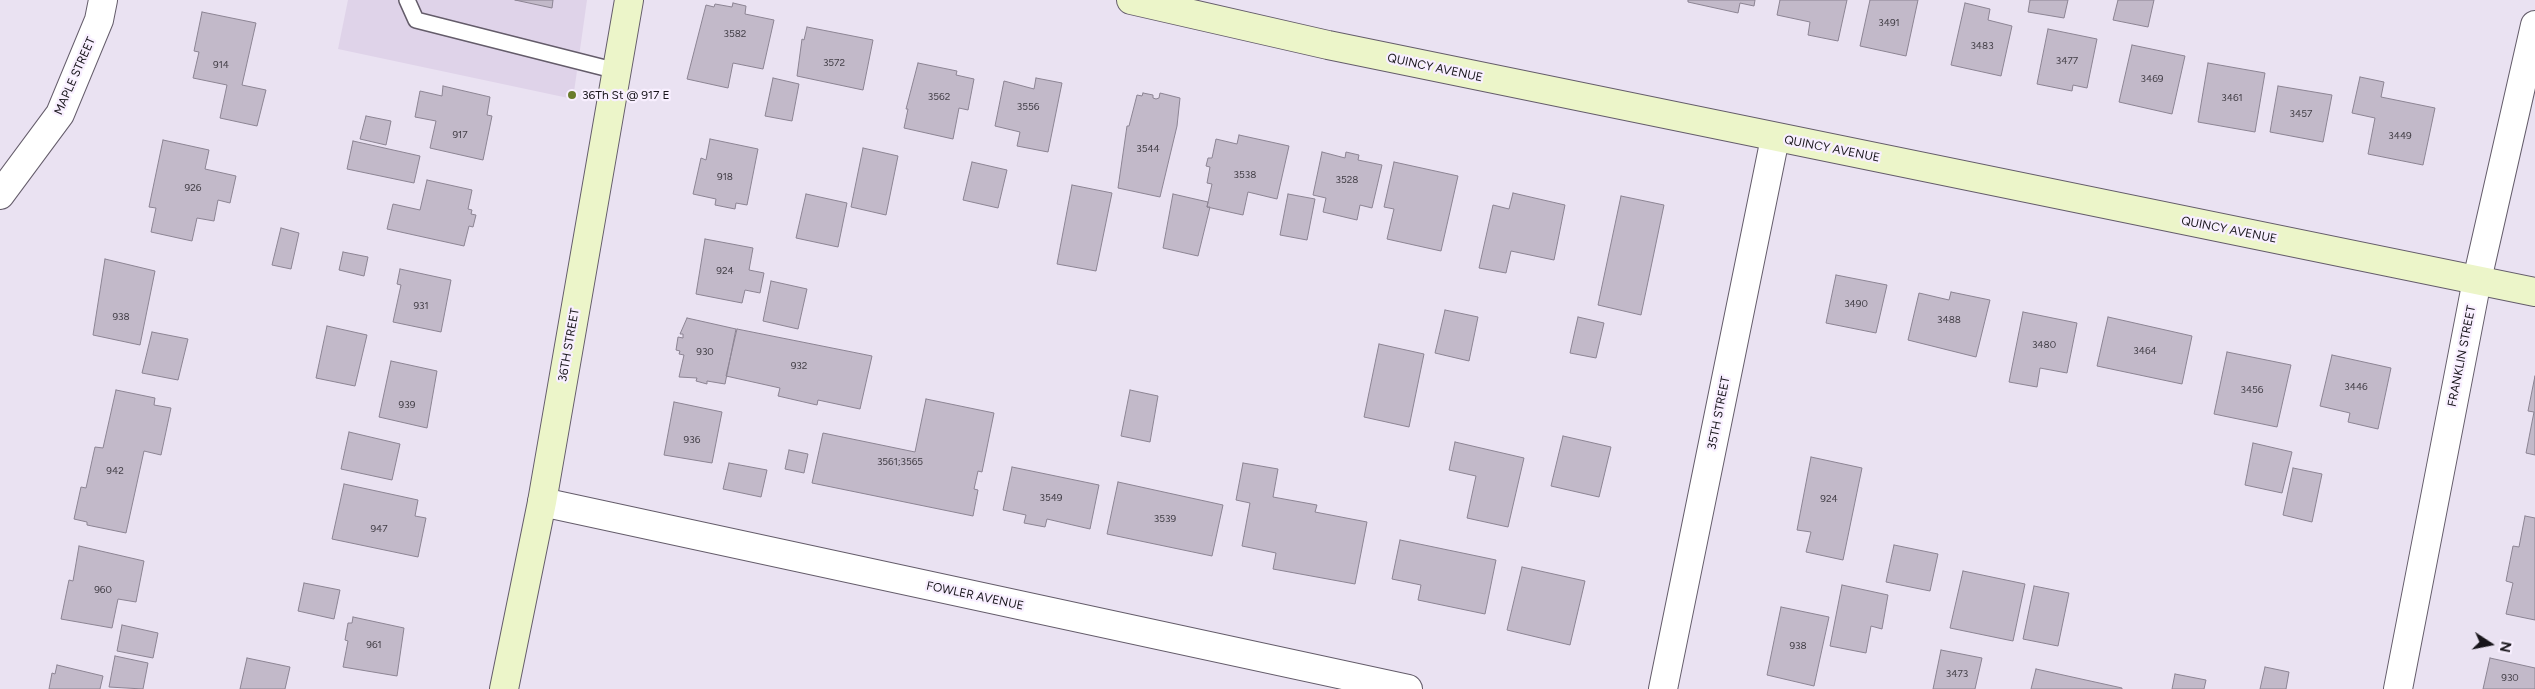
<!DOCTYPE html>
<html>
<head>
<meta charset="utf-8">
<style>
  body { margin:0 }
  #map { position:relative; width:2535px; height:689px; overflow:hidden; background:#eae2f2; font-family:Figtree,sans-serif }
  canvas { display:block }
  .north { position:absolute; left:2465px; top:619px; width:50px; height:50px; -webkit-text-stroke:4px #f8efff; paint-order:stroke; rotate:101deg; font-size:14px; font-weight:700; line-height:20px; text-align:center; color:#18151b }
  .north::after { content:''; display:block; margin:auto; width:18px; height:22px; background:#18151b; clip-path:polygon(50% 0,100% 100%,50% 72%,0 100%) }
</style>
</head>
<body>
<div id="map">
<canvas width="2535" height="689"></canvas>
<div class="north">N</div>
</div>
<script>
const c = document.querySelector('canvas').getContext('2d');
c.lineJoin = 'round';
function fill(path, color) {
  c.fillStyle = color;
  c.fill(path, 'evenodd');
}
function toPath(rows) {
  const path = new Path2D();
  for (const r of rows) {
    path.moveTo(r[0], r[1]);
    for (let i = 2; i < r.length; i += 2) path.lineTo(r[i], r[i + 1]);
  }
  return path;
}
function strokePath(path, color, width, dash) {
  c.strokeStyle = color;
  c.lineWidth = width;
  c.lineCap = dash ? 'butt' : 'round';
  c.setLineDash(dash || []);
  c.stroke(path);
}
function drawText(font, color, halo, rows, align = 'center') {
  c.font = font + ' Figtree,sans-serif';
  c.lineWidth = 4.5;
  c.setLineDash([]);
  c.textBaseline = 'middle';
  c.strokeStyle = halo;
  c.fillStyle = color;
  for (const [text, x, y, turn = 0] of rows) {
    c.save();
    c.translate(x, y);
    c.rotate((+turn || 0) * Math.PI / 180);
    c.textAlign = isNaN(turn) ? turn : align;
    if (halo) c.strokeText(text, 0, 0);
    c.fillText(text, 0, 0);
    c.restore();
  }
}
fill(toPath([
  [348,0,587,0,573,99,338,49]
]), '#dfd3e9');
const building = toPath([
  [515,0,553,0,552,8,515,0],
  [1688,0,1755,0,1754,6,1740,3,1738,13,1688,2,1688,0],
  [1780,0,1847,0,1838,41,1808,35,1810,22,1777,15,1780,0],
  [1870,0,1918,0,1906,56,1860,46,1870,0],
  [2030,0,2068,0,2064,18,2028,12,2030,0],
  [2118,0,2154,0,2148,27,2113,20,2118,0],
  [733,3,746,6,745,14,774,20,763,69,733,63,728,88,687,79,706,5,714,7,715,4,732,7,733,3],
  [1965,3,1990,9,1988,20,2012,26,2001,76,1951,65,1965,3],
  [202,12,256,23,242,85,266,90,257,126,220,118,227,85,193,78,199,52,194,51,202,12],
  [807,27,873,40,863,90,797,76,802,39,804,40,807,27],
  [2048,29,2097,39,2087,88,2073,85,2072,91,2037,84,2048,29],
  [2132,45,2185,56,2172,114,2119,102,2132,45],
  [918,63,957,71,956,75,974,79,968,110,959,108,953,139,904,128,908,109,906,109,918,63],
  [2208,63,2265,73,2255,132,2198,122,2208,63],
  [2360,77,2384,82,2381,97,2435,108,2423,165,2368,154,2375,118,2352,113,2360,77],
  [773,78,799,84,792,121,765,116,773,78],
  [1036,78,1062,83,1048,152,1017,146,1020,132,995,126,1004,81,1034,89,1036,78],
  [443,86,490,97,487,115,492,116,483,160,430,148,436,121,415,117,420,91,442,96,443,86],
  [2278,86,2332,95,2323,142,2270,132,2278,86],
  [1143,93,1153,95,1153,98,1156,99,1159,98,1160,93,1180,98,1177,126,1160,197,1118,188,1127,126,1129,126,1137,95,1142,96,1143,93],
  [366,116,391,121,386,145,360,139,366,116],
  [1239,135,1289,146,1277,199,1248,192,1243,215,1207,207,1212,184,1207,183,1210,167,1206,166,1208,158,1212,158,1216,139,1237,144,1239,135],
  [710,139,758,149,747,205,736,203,735,209,715,205,716,199,693,194,701,158,706,160,710,139],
  [163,140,209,150,205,169,236,176,230,203,218,200,214,221,197,218,192,241,151,232,156,208,149,207,163,140],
  [353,141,420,156,414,183,347,169,353,141],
  [863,148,898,156,886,215,851,207,863,148],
  [1322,152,1345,158,1346,152,1359,155,1358,160,1382,165,1372,208,1360,205,1357,220,1323,212,1326,198,1313,195,1322,152],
  [972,162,1007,170,998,208,963,200,972,162],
  [1394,162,1458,176,1441,251,1387,239,1394,209,1384,207,1394,162],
  [427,180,472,190,468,209,472,210,471,214,476,215,473,227,469,226,464,246,387,229,393,204,420,210,427,180],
  [1072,185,1112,193,1096,271,1057,264,1072,185],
  [1513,193,1565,205,1554,260,1511,251,1506,273,1479,268,1493,205,1509,209,1513,193],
  [806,194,847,203,838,247,796,238,806,194],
  [1173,194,1208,202,1207,207,1210,207,1198,256,1163,248,1173,194],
  [1288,194,1315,199,1307,240,1280,235,1288,194],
  [1621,196,1664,205,1641,315,1598,305,1621,196],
  [281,228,299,233,291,269,272,265,281,228],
  [705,239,753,248,749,270,764,273,760,293,745,290,742,303,696,294,705,239],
  [343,252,368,257,364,276,339,270,343,252],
  [105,259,155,271,140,345,93,335,105,259],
  [400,269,451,280,441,332,393,322,401,285,397,284,400,269],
  [1836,275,1887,285,1876,333,1826,323,1836,275],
  [771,281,807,289,798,329,763,321,771,281],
  [1951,292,1990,300,1976,357,1908,340,1919,293,1949,300,1951,292],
  [1445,310,1478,317,1469,361,1435,353,1445,310],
  [2023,312,2077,323,2067,373,2040,368,2037,387,2009,382,2023,312],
  [1578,317,1604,323,1596,358,1570,353,1578,317],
  [2108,317,2192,336,2182,384,2097,366,2108,317],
  [687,318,736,329,725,384,707,381,707,384,696,381,697,378,679,377,684,355,679,354,680,351,676,350,678,337,683,338,683,334,680,334,687,318],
  [327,326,367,335,355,386,316,378,327,326],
  [737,329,872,356,860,409,818,400,817,405,778,396,780,388,726,376,737,329],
  [152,332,188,339,178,380,142,373,152,332],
  [1379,344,1424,354,1409,427,1364,417,1379,344],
  [2227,352,2291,365,2277,427,2214,414,2227,352],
  [2332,355,2391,368,2378,429,2348,422,2350,413,2320,406,2332,355],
  [391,361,437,371,427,428,379,417,391,361],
  [2535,376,2535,455,2526,453,2534,412,2528,411,2535,376],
  [116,390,155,398,154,405,171,408,161,455,144,451,126,533,87,525,87,522,74,519,81,487,86,488,95,447,103,448,116,390],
  [1130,390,1158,396,1150,442,1121,436,1130,390],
  [926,399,994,413,982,472,978,471,974,489,978,490,973,516,812,483,823,433,915,452,926,399],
  [674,402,722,412,712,463,664,455,674,402],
  [349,432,400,444,392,480,341,469,349,432],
  [1563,436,1611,447,1599,497,1551,486,1563,436],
  [1455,442,1524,458,1508,527,1467,518,1476,476,1449,470,1455,442],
  [2253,443,2292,452,2282,493,2245,485,2253,443],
  [789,450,808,454,804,473,785,469,789,450],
  [1811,457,1862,468,1843,560,1806,552,1811,532,1797,530,1811,457],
  [729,463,767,470,761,497,723,489,729,463],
  [1243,463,1278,469,1273,497,1317,505,1315,512,1367,522,1355,584,1273,569,1276,553,1242,546,1250,503,1236,500,1243,463],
  [1012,467,1099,485,1090,529,1047,519,1045,527,1024,523,1026,515,1003,510,1012,467],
  [2293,468,2322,474,2312,522,2283,515,2293,468],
  [1118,482,1223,505,1212,556,1107,534,1118,482],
  [344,484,418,500,415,516,426,518,418,557,332,539,344,484],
  [2525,516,2535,518,2535,620,2506,614,2513,583,2506,581,2513,546,2519,547,2525,516],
  [1400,540,1496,560,1485,614,1418,600,1421,585,1392,579,1400,540],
  [1894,545,1938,554,1930,591,1886,582,1894,545],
  [79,546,144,561,136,602,118,599,112,628,61,619,69,580,73,581,79,546],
  [1522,567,1585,581,1570,645,1507,630,1522,567],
  [1963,571,2025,584,2013,641,1950,628,1963,571],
  [304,583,340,590,334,619,298,611,304,583],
  [1842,585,1888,595,1882,629,1871,626,1866,653,1830,646,1842,585],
  [2034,586,2069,593,2058,646,2023,639,2034,586],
  [1781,607,1829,617,1814,686,1767,675,1781,607],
  [353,617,404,628,397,676,343,667,348,641,345,640,348,623,352,623,353,617],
  [122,625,158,633,153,658,117,651,122,625],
  [1941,650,1982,658,1975,689,1933,689,1941,650],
  [115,656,148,663,143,689,109,687,115,656],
  [247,658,290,667,285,689,240,689,247,658],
  [2490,658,2535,668,2535,689,2483,689,2490,658],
  [57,665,103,676,100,689,49,689,52,673,55,674,57,665],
  [2265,667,2289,672,2286,689,2260,689,2265,667],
  [2036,669,2122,688,2122,689,2031,689,2036,669],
  [2175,674,2206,680,2204,689,2172,689,2175,674]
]);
fill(building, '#c2b9c9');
strokePath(building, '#8c8493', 1);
const lane = toPath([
  [407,0,416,20,617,71]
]);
const street = toPath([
  [0,195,60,114,99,20,103,0],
  [542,502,1408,689],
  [1663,689,1775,138],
  [2398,689,2477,280,2535,25]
]);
const secondary = toPath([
  [1131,0,1328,45,2535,292],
  [504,689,542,502,629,0]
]);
strokePath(lane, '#645c6a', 18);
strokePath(street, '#645c6a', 30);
strokePath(secondary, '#645c6a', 30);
strokePath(lane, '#fff', 15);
strokePath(street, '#fff', 28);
strokePath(secondary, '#ecf5c9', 28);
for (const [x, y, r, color] of [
  [572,95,5,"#6a7c2b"]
]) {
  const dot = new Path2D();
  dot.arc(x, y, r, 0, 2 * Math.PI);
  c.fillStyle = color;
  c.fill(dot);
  strokePath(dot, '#f8efff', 2);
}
drawText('10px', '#423e46', null, [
  ["3491",1889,23],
  ["3582",735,34],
  ["3483",1982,46],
  ["3477",2067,61],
  ["3572",834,63],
  ["914",221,65],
  ["3469",2152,79],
  ["3562",939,97],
  ["3461",2232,98],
  ["3556",1028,107],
  ["3457",2301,114],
  ["917",460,135],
  ["3449",2400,136],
  ["3544",1148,149],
  ["3538",1245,175],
  ["918",725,177],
  ["3528",1347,180],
  ["926",193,188],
  ["924",725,271],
  ["3490",1856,304],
  ["931",421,306],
  ["938",121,317],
  ["3488",1949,320],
  ["3480",2044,345],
  ["3464",2145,351],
  ["930",705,352],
  ["932",799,366],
  ["3446",2356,387],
  ["3456",2252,390],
  ["939",407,405],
  ["936",692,440],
  ["3561;3565",900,462],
  ["942",115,471],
  ["3549",1051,498],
  ["924",1829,499],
  ["3539",1165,519],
  ["947",379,529],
  ["960",103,590],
  ["961",374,645],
  ["938",1798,646],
  ["3473",1957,674],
  ["930",2510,678]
]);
drawText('12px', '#18151b', '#f8efff', [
  ["QUINCY AVENUE",1435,68,12],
  ["MAPLE STREET",75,76,-66],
  ["QUINCY AVENUE",1832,149,11],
  ["QUINCY AVENUE",2229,230,11],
  ["36TH STREET",569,345,-80],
  ["FRANKLIN STREET",2462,356,-79],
  ["35TH STREET",1719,413,-79],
  ["FOWLER AVENUE",975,596,12]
]);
drawText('12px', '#18151b', '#f8efff', [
  ["36Th St @ 917 E",582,95]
], 'left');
</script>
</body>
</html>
